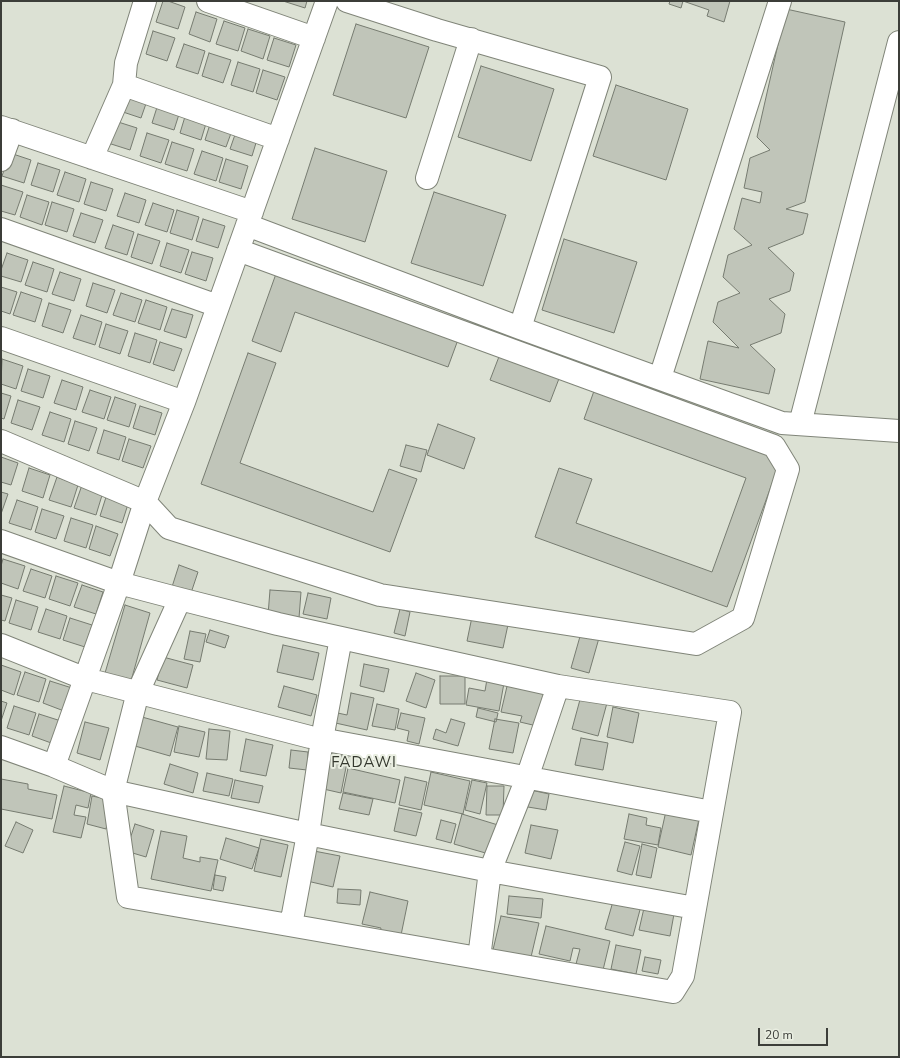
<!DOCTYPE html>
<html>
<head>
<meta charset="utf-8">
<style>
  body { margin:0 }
  #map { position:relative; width:900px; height:1058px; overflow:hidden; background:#dce1d4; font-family:"Nunito Sans",sans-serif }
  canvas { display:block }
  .frame { position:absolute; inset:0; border:2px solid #3c3e39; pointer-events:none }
  .scale { position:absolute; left:758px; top:1028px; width:70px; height:18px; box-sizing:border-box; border:2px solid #3c3e39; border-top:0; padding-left:5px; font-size:12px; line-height:14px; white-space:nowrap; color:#3c3e39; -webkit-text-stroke:3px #e9eee1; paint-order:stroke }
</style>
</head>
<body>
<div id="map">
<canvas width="900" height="1058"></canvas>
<div class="frame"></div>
<div class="scale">20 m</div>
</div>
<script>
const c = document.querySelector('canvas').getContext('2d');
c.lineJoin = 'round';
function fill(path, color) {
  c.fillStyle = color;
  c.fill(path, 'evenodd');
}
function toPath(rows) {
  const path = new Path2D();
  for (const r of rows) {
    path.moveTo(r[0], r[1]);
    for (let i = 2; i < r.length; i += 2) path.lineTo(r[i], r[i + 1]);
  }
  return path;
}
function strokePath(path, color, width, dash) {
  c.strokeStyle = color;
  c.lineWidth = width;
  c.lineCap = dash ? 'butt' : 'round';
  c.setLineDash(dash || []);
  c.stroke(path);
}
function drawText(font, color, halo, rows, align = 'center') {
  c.font = font + ' "Nunito Sans",sans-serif';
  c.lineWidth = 4;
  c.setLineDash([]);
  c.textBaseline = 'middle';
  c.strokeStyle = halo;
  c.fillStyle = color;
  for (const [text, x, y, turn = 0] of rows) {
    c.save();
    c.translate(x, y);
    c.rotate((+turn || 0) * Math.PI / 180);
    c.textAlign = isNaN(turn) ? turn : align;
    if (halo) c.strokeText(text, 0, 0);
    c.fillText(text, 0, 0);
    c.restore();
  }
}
const building = toPath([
  [163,1,168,1,185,7,178,29,156,22,163,1],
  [283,1,307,1,305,8,283,1],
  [670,1,730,1,724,22,707,16,709,10,683,1,681,8,669,4,670,1],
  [786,9,845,22,805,202,786,209,808,214,803,234,768,248,794,273,790,291,769,299,785,314,781,333,750,345,775,369,769,394,700,379,708,341,739,348,713,322,718,302,740,293,723,277,728,255,752,245,734,229,742,198,760,203,762,192,744,188,750,158,770,150,757,137,786,9],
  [196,12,217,19,210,42,189,34,196,12],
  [224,21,245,28,238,51,216,44,224,21],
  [356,24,429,47,406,118,333,95,356,24],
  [248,29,270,36,263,59,241,51,248,29],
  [153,31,175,38,167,61,146,54,153,31],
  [274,38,296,45,289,67,267,60,274,38],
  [184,44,205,51,198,74,176,67,184,44],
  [209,53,231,60,223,83,202,76,209,53],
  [238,62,260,69,253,92,231,85,238,62],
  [481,66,554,89,531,161,458,137,481,66],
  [263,70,285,77,277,100,256,93,263,70],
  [616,85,688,109,666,180,593,156,616,85],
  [127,88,149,95,141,118,120,111,127,88],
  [159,101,181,108,174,130,152,123,159,101],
  [187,110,208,117,201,140,180,133,187,110],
  [212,118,234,125,226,147,205,140,212,118],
  [115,121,137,128,130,150,108,143,115,121],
  [238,126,259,133,252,156,230,149,238,126],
  [147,133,169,140,161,163,140,156,147,133],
  [172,142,194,149,187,171,165,164,172,142],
  [315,148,387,171,365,242,292,219,315,148],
  [202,151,223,158,216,181,194,174,202,151],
  [10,153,31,160,24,183,2,176,10,153],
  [226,159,248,166,241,189,219,182,226,159],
  [38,163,60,170,53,192,31,185,38,163],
  [65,172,86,179,79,202,57,195,65,172],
  [91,182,113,189,106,211,84,204,91,182],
  [1,185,23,192,15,215,1,211,1,185],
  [434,192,506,215,483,286,411,263,434,192],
  [125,193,146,200,139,223,117,216,125,193],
  [27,195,49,202,42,225,20,217,27,195],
  [52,202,74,209,67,232,45,225,52,202],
  [153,203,174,210,167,232,145,225,153,203],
  [177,210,199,217,192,240,170,233,177,210],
  [81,213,103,220,95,243,73,236,81,213],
  [203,219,225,226,218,248,196,241,203,219],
  [113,225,134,232,127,255,105,248,113,225],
  [138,234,160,241,152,264,131,257,138,234],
  [564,239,637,262,614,333,542,310,564,239],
  [167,243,189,250,181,273,160,266,167,243],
  [192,252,213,258,206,281,185,274,192,252],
  [7,253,28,260,21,282,1,276,1,270,7,253],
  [33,262,54,269,47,292,25,285,33,262],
  [277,271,459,337,448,367,295,312,281,352,252,341,277,271],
  [60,272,81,279,74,301,52,294,60,272],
  [93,283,115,290,107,313,86,306,93,283],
  [1,287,17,292,10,314,1,311,1,287],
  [21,292,42,299,35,322,13,315,21,292],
  [121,293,142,300,135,322,113,315,121,293],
  [146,300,167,307,160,330,138,323,146,300],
  [49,303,71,310,63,333,42,326,49,303],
  [172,309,193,315,186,338,164,331,172,309],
  [81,315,102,322,95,345,73,338,81,315],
  [106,324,128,331,120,354,99,347,106,324],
  [135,333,157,340,150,363,128,356,135,333],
  [160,342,182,349,174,371,153,364,160,342],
  [248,353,276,363,240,463,373,512,389,469,417,479,390,552,201,484,248,353],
  [500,354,560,376,550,402,490,380,500,354],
  [2,359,23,366,16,389,1,384,2,359],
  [28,369,50,376,43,398,21,391,28,369],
  [62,380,83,387,76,410,54,403,62,380],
  [90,390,111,397,104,419,82,412,90,390],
  [594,391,781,459,727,607,535,537,559,468,592,479,576,523,712,572,746,478,584,419,594,391],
  [1,393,11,396,4,419,1,418,1,393],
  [115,397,136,404,129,427,107,420,115,397],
  [18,400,40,407,32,430,11,423,18,400],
  [140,406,162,413,155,435,133,428,140,406],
  [50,412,71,419,64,442,42,435,50,412],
  [75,421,97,428,89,451,68,444,75,421],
  [438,424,475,438,464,469,427,455,438,424],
  [104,430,126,437,119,460,97,453,104,430],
  [129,439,151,446,143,468,122,461,129,439],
  [406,445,427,450,421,472,400,466,406,445],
  [1,457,18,463,11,485,1,482,1,457],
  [29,468,50,475,43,498,22,491,29,468],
  [57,477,78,485,71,507,49,500,57,477],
  [82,485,103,492,96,515,74,508,82,485],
  [1,492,8,494,1,514,1,492],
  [107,494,129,501,122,523,100,516,107,494],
  [17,500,38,507,31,530,9,523,17,500],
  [42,509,64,516,56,539,35,532,42,509],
  [71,518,93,525,86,548,64,541,71,518],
  [96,526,118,534,110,556,89,549,96,526],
  [3,559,25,566,18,589,1,583,1,566,3,559],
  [179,565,198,572,190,596,171,590,179,565],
  [31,569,52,576,45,598,23,591,31,569],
  [56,576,78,583,70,606,49,599,56,576],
  [82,585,103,592,96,614,74,607,82,585],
  [270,590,301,592,299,618,268,615,270,590],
  [308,593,331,598,327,619,303,614,308,593],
  [1,595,12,598,5,621,1,620,1,595],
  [16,600,38,607,31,630,9,623,16,600],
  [125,605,150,613,131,681,105,673,125,605],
  [46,609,67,616,60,639,38,632,46,609],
  [400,609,410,612,405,636,394,633,400,609],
  [473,612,509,620,503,648,467,641,473,612],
  [70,618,92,625,85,647,63,640,70,618],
  [210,630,229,636,225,648,206,642,210,630],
  [190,631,206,634,200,662,184,659,190,631],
  [581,633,599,638,589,673,571,668,581,633],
  [283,645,319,653,313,680,277,672,283,645],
  [163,657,193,665,187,688,157,680,163,657],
  [364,664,389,669,384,692,360,686,364,664],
  [1,665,21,672,14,695,1,690,1,665],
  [25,672,46,679,39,702,17,695,25,672],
  [416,673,435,680,426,708,406,701,416,673],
  [440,676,465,676,465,704,440,704,440,676],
  [487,679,504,683,499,711,466,705,469,688,485,691,487,679],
  [50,681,72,688,64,711,43,703,50,681],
  [508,682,545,690,537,726,520,722,522,716,501,712,508,682],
  [284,686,317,695,311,716,278,707,284,686],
  [351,693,374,698,367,730,331,722,333,712,347,715,351,693],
  [581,696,607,703,598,736,572,729,581,696],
  [1,701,7,703,1,721,1,701],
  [377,704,399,709,395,730,372,726,377,704],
  [14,706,36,713,29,735,7,728,14,706],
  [613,707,639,713,633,743,607,737,613,707],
  [478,708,498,713,496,722,476,717,478,708],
  [401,713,425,718,419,744,407,741,409,731,397,728,401,713],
  [39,714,61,721,54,744,32,736,39,714],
  [142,717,178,727,170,756,135,746,142,717],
  [451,719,465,723,458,746,433,739,436,729,446,733,451,719],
  [495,719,519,723,513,753,489,749,495,719],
  [85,722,109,728,100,760,77,753,85,722],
  [179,726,205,732,199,757,174,752,179,726],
  [209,729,230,731,227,760,206,759,209,729],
  [581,738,608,743,603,770,575,765,581,738],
  [246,739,273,745,266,776,240,771,246,739],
  [291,750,308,752,307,770,289,768,291,750],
  [326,753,348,757,341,793,319,788,326,753],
  [170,764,198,773,193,793,164,784,170,764],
  [348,768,400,780,395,803,343,792,348,768],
  [431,772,470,781,463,814,424,805,431,772],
  [207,773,233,779,229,796,203,791,207,773],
  [405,777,427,782,421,810,399,805,405,777],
  [1,779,28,784,28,789,57,795,52,819,1,809,1,779],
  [235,780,263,786,259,803,231,798,235,780],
  [472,780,487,783,480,814,465,810,472,780],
  [64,786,91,793,88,808,76,805,74,815,86,817,81,838,53,832,64,786],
  [487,786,504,786,503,815,486,815,487,786],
  [526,789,549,794,546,810,522,806,526,789],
  [343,793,373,799,369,815,339,809,343,793],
  [92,796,112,800,106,829,87,824,92,796],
  [399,808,422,813,416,836,394,831,399,808],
  [666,811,699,819,691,855,658,847,666,811],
  [462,814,498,825,489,854,454,844,462,814],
  [629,814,647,818,646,825,661,828,658,845,624,839,629,814],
  [441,820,456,824,451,843,436,839,441,820],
  [16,822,33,830,23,853,5,846,16,822],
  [135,824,154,830,146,857,126,851,135,824],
  [531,825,558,830,551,859,525,853,531,825],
  [161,831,187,836,183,858,200,862,200,857,218,860,211,891,151,879,161,831],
  [226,838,259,848,252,869,220,859,226,838],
  [261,839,288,845,281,877,254,871,261,839],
  [625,842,640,846,632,875,617,871,625,842],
  [642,844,657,848,651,878,636,875,642,844],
  [314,851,340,856,333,887,307,881,314,851],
  [215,875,226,877,223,891,213,889,215,875],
  [338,889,361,890,360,905,337,903,338,889],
  [370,892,408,901,400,940,379,936,381,928,362,924,370,892],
  [509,896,543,899,541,918,507,914,509,896],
  [614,898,641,906,633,936,605,929,614,898],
  [644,908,674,914,670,936,639,930,644,908],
  [501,916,539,923,531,957,512,953,511,958,492,954,501,916],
  [546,926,610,941,603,970,576,964,580,949,573,948,570,961,539,954,546,926],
  [616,945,641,950,636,974,611,969,616,945],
  [645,957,661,960,658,974,642,971,645,957]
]);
fill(building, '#c0c5b9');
strokePath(building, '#767b70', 1);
const minor = toPath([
  [208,1,314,38],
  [347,1,437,30,600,77,520,328],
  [124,85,278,139],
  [1,127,252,212],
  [92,158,124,85,126,63,145,1],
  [1,160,12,130],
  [427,178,471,39],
  [247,225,520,328,782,423,899,431],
  [1,229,218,306],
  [1,338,184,402],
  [660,378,780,1],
  [800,424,899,42],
  [1,441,145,502,169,528,380,595,696,644,743,618,788,469,774,446,238,250],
  [1,541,119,583,180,599,278,624,558,686,730,712,683,976,673,992,128,897,113,791,138,692,180,599],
  [1,645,86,679,310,737,712,812],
  [1,747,54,766,119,583,145,502,184,402,327,1],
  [54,766,113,791,308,834,490,871,695,908],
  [291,925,308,834,322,739,341,638],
  [479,958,490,871,527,778,558,686]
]);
strokePath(minor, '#808579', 24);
strokePath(minor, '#fff', 22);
c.letterSpacing = '1px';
drawText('15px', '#34382e', '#e9eee1', [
  ["FADAWI",364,763]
]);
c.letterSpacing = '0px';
</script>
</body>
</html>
